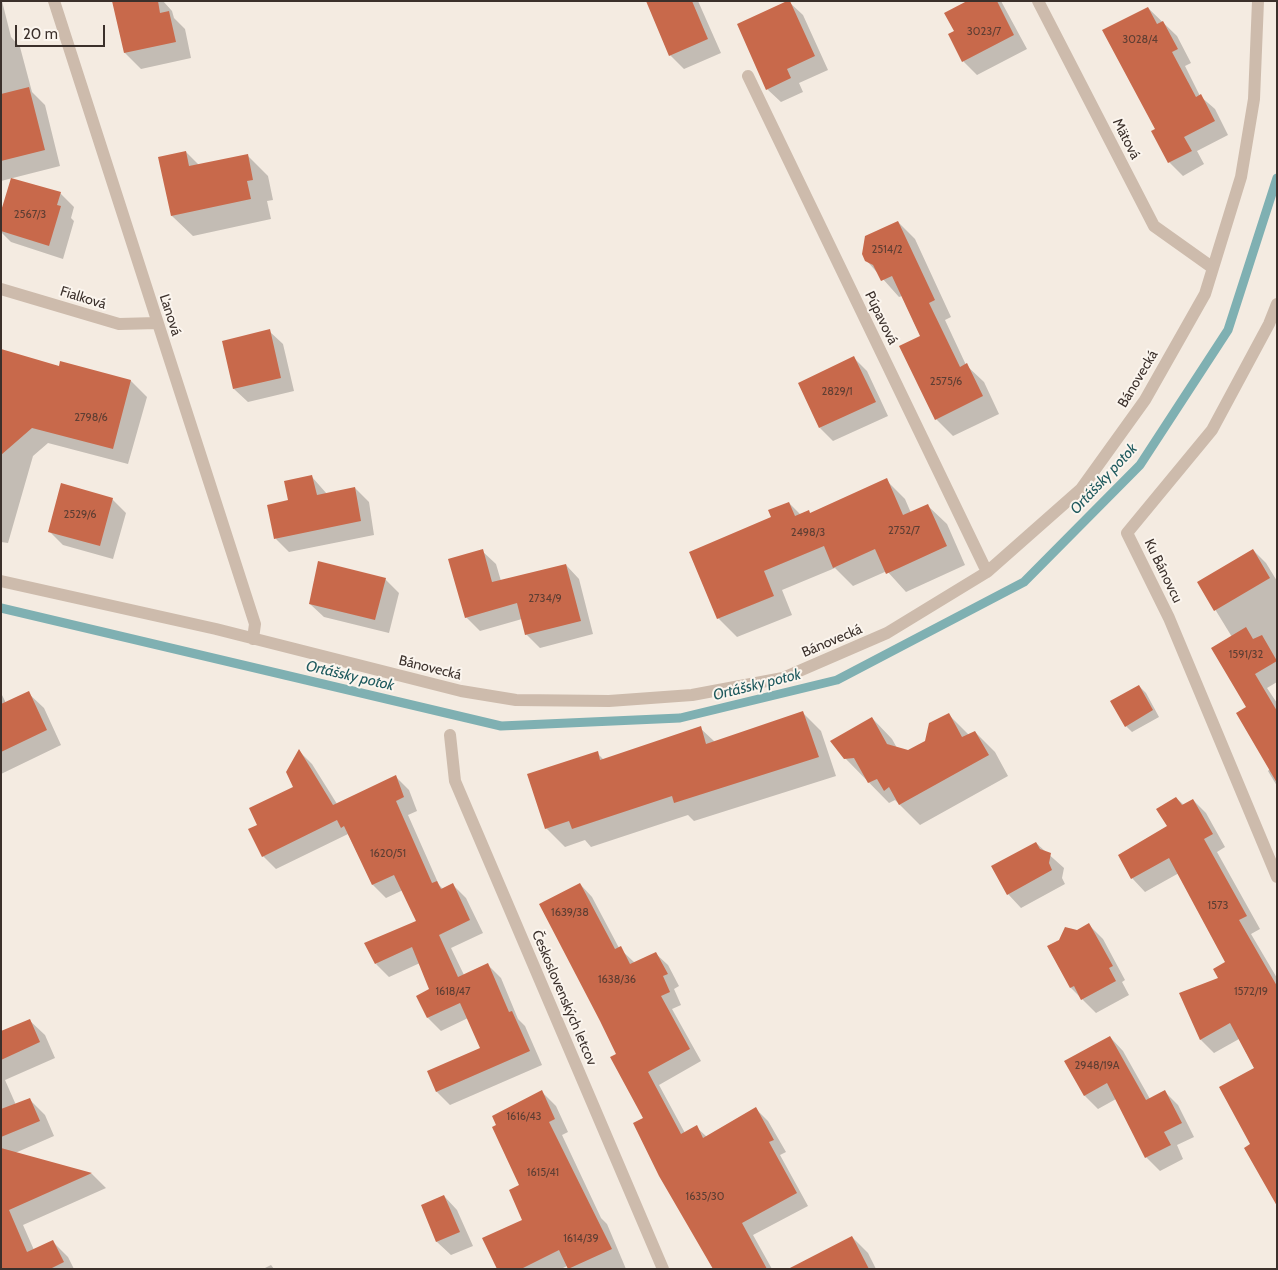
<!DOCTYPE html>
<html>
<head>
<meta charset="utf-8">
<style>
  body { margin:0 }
  #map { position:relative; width:1278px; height:1270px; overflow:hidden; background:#f4ebe1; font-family:Cabin,sans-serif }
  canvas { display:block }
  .frame { position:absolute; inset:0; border:2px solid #3b302b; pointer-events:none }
  .scale { position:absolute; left:15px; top:25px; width:90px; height:22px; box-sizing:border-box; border:2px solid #3b302b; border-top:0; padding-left:6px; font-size:15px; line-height:18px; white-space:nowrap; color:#3b302b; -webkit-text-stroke:4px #fbf5ee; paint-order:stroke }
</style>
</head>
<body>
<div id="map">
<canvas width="1278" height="1270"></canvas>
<div class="frame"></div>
<div class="scale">20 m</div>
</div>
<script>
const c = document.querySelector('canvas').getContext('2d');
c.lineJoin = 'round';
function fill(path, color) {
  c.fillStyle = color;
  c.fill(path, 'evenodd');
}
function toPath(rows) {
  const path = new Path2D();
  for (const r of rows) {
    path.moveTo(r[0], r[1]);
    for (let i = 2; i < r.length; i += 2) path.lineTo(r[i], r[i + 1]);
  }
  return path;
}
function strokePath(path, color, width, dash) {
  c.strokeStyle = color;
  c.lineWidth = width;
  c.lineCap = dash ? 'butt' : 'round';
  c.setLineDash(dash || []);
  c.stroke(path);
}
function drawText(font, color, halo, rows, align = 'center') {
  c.font = font + ' Cabin,sans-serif';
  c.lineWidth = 4;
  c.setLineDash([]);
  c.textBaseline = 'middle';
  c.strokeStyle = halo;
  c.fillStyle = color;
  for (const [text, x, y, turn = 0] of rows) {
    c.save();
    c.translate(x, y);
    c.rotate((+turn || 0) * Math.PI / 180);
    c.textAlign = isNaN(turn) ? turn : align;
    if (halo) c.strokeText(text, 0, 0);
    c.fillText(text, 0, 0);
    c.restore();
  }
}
fill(toPath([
  [2,1,11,37,20,47,32,92,45,105,60,166,1,181],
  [114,1,163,1,172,11,174,18,185,29,191,58,141,69,125,53],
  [654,1,698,1,721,53,684,69,670,55,648,4],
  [970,1,1001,1,1027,49,977,75,963,61,955,31],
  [789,2,803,15,828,70,799,83,803,92,781,102,767,89],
  [1148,8,1177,36,1191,63,1185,66,1200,96,1215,109,1228,135,1197,151,1204,164,1183,176,1169,162,1157,130],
  [186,152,199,165,247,155,268,176,273,200,267,201,271,219,193,236,172,216,159,158],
  [60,193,74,207,71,218,74,221,63,259,11,242,1,232,1,215],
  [898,222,915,239,951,317,945,320,966,365,984,382,999,414,953,436,936,419,921,337,902,296,899,297,866,260],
  [269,331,283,344,294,391,248,402,234,389],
  [1,351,60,368,61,363,131,381,147,397,128,464,48,443,33,456,8,543,1,542],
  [854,358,867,371,888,416,833,441,820,428],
  [312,477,327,494,355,488,369,502,374,535,289,552,276,539,290,501],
  [886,480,905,499,911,513,928,506,947,524,965,565,906,592,887,571,853,586,835,568,782,590,792,615,737,637,718,618,773,518,789,503,801,515,809,512,811,514],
  [112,499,126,513,113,559,63,545,49,531],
  [1253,550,1266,563,1277,581,1277,682,1267,688,1277,703,1277,786,1268,771,1270,769,1248,708,1232,637,1199,583],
  [482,551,496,564,501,581,566,565,579,579,593,634,540,648,526,634,522,619,480,631,466,617],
  [385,579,399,593,389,633,324,617,310,604],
  [1139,686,1146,693,1159,717,1132,732,1126,726],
  [1,693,6,703,28,693,44,708,61,745,1,774],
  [803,713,821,731,836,776,694,821,688,815,591,847,585,840,565,847,546,828,597,753,604,760,700,728,715,742],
  [949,715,969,735,975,732,995,752,1008,776,920,825,895,800,889,803,845,758,872,718,892,739,897,748,908,751,926,742],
  [299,751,312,764,337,804,396,777,409,790,417,811,408,815,439,885,443,889,453,885,466,898,483,933,451,948,464,975,488,965,501,978,518,1019,525,1026,542,1065,450,1105,437,1092,428,1072,481,1049,468,1018,441,1031,428,1018,431,990,420,963,389,977,376,964,418,922,403,890,386,898,373,885,348,834,276,869,263,856,258,825,295,787],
  [1176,798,1184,805,1193,800,1206,813,1225,847,1217,852,1260,929,1251,934,1277,978,1277,1102,1252,1144,1255,1069,1239,1039,1214,1053,1201,1040,1181,994,1220,978,1227,962,1179,873,1145,892,1132,878,1168,827],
  [1036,843,1064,868,1062,878,1065,884,1021,908,1008,894],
  [580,884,592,897,619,948,635,963,655,953,668,965,679,986,674,989,681,1005,672,1009,701,1061,659,1085,685,1133,696,1127,707,1137,756,1109,768,1121,786,1152,780,1155,808,1206,753,1235,772,1269,715,1269,617,1054],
  [1089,925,1103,939,1125,980,1122,982,1129,995,1096,1013,1071,988,1048,947],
  [29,1020,45,1035,55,1058,5,1080,16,1105,29,1099,45,1115,54,1136,15,1153,92,1174,106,1188,23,1225,34,1250,53,1242,68,1257,74,1269,1,1269,1,1033],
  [1110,1037,1123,1051,1150,1099,1164,1091,1178,1105,1194,1137,1177,1145,1183,1159,1160,1171,1146,1157,1116,1099,1098,1109,1085,1096,1066,1061],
  [542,1092,556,1106,568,1132,562,1135,601,1218,607,1224,626,1269,569,1269,567,1266,561,1269,498,1269,524,1221,521,1186],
  [444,1196,457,1210,473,1246,451,1255,437,1242,422,1205],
  [852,1237,868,1253,876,1269,790,1269],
  [271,1265,274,1269,263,1269]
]), '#0003');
strokePath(toPath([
  [1,608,501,726,680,718,837,680,1024,582,1140,465,1228,330,1277,178]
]), '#7fb0b2', 9);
fill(toPath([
  [112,1,158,1,160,13,169,11,176,42,124,53],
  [646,1,692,1,708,39,669,56],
  [787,1,790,1,815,56,787,69,791,78,766,90,737,24],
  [967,1,997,1,1014,35,962,62,948,34,954,31,944,13],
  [1148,7,1157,24,1163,21,1178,49,1172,52,1196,97,1201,94,1215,121,1184,137,1192,151,1168,163,1151,131,1155,129,1102,30],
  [29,87,45,150,1,161,1,94],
  [186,151,189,166,248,154,253,180,247,181,251,199,171,216,158,157],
  [11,178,61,192,57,205,61,206,49,246,1,231,1,211],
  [898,221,935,300,929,303,960,367,967,363,983,396,935,420,899,346,920,336,892,276,881,281,873,265,865,261,862,254,865,236],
  [270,329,281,378,233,389,222,341],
  [1,349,59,366,60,361,131,380,113,449,32,428,1,455],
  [854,356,876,402,819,428,798,383],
  [312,475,317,495,355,487,361,521,274,539,267,505,288,500,284,481],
  [887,478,903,515,928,504,947,546,886,574,875,549,833,568,824,546,764,571,774,596,717,619,689,552,771,517,768,510,789,502,795,516,809,510,810,513],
  [61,483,113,498,100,546,48,532],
  [483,549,492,582,566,564,581,621,525,635,517,603,465,618,448,559],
  [1253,549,1270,578,1214,611,1197,582],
  [318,561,386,578,375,620,309,604],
  [1246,627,1253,639,1262,635,1277,661,1255,674,1277,711,1277,783,1236,713,1246,707,1211,648],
  [1139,685,1153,710,1125,727,1110,701],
  [29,691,47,730,1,752,1,704],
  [803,711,819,757,674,803,672,796,572,829,569,821,545,829,527,774,598,751,600,760,701,726,706,744],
  [949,713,962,737,975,731,989,755,899,805,889,787,884,791,877,779,868,783,854,758,844,759,830,741,872,717,887,744,908,750,925,741,929,723],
  [299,749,333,805,396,775,404,797,396,801,432,883,437,881,441,889,453,883,470,920,439,935,458,977,488,963,509,1012,512,1011,530,1051,436,1092,427,1071,480,1048,460,1003,427,1018,416,996,429,989,412,947,375,964,364,943,416,921,394,875,372,885,344,826,341,828,337,820,262,857,248,829,257,825,249,808,293,787,286,772],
  [1176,797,1182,805,1193,799,1213,834,1204,839,1247,916,1239,920,1277,986,1277,1206,1244,1148,1250,1144,1219,1087,1254,1068,1230,1023,1200,1040,1179,993,1218,978,1213,969,1225,962,1169,858,1131,879,1118,855,1167,826,1156,809],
  [1036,842,1040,849,1051,853,1049,863,1052,870,1007,895,991,866],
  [580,883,615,949,621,946,630,964,656,952,668,974,663,976,670,992,661,996,690,1049,648,1072,681,1134,697,1125,703,1138,756,1107,774,1140,769,1142,797,1193,742,1223,767,1269,713,1269,659,1176,633,1123,643,1118,610,1057,616,1054,600,1021,539,904],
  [1089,923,1113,966,1109,968,1116,981,1081,1000,1074,986,1070,988,1047,946,1059,940,1065,927,1077,930],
  [30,1019,40,1042,1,1060,1,1031],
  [1110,1036,1146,1100,1165,1090,1182,1123,1164,1132,1171,1145,1145,1158,1107,1083,1084,1096,1064,1061],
  [542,1090,555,1119,549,1122,612,1249,568,1269,559,1250,521,1269,497,1269,482,1238,522,1220,509,1190,519,1185,492,1127,496,1125,492,1116],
  [30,1098,40,1121,1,1137,1,1109],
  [1,1148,92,1173,9,1210,27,1252,53,1240,64,1262,50,1269,1,1269],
  [444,1195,460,1232,436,1242,421,1205],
  [852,1236,869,1269,788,1269]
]), '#c8694b');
strokePath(toPath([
  [54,1,255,624,253,639],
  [1038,1,1154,226,1213,268],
  [748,76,987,572],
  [1,289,119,324,157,323],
  [1277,304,1269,324,1212,430,1127,533,1169,618,1277,877],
  [1,581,216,629,461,691,516,700,609,701,692,695,783,678,887,633,987,572,1081,489,1145,400,1205,294,1241,177,1254,99,1258,1],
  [450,735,455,781,663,1269]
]), '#cdbbac', 12);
drawText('11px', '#5e3e33', null, [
  ["3023/7",984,32],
  ["3028/4",1140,40],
  ["2567/3",30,215],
  ["2514/2",887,250],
  ["2575/6",946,382],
  ["2829/1",837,392],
  ["2798/6",91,418],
  ["2529/6",80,515],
  ["2752/7",904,531],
  ["2498/3",808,533],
  ["2734/9",545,599],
  ["1591/32",1246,655],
  ["1620/51",388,854],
  ["1573",1218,906],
  ["1639/38",570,913],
  ["1638/36",617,980],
  ["1618/47",453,992],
  ["1572/19",1251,992],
  ["2948/19A",1097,1066],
  ["1616/43",524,1117],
  ["1615/41",543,1173],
  ["1635/30",705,1197],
  ["1614/39",581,1239]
]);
drawText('14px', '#3b302b', '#fbf5ee', [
  ["Mätová",1126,139,63],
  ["Fialková",83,298,17],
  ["Ľanová",170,315,72],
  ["Púpavová",881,318,64],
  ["Bánovecká",1138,379,-59],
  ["Ku Bánovcu",1163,571,64],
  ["Bánovecká",832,641,-23],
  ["Bánovecká",430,668,14],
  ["Československých letcov",564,998,67]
]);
drawText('italic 15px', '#1f5a5e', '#fbf5ee', [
  ["Ortášsky potok",1104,479,-47],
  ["Ortášsky potok",350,676,13],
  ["Ortášsky potok",757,685,-14]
]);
</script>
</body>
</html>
